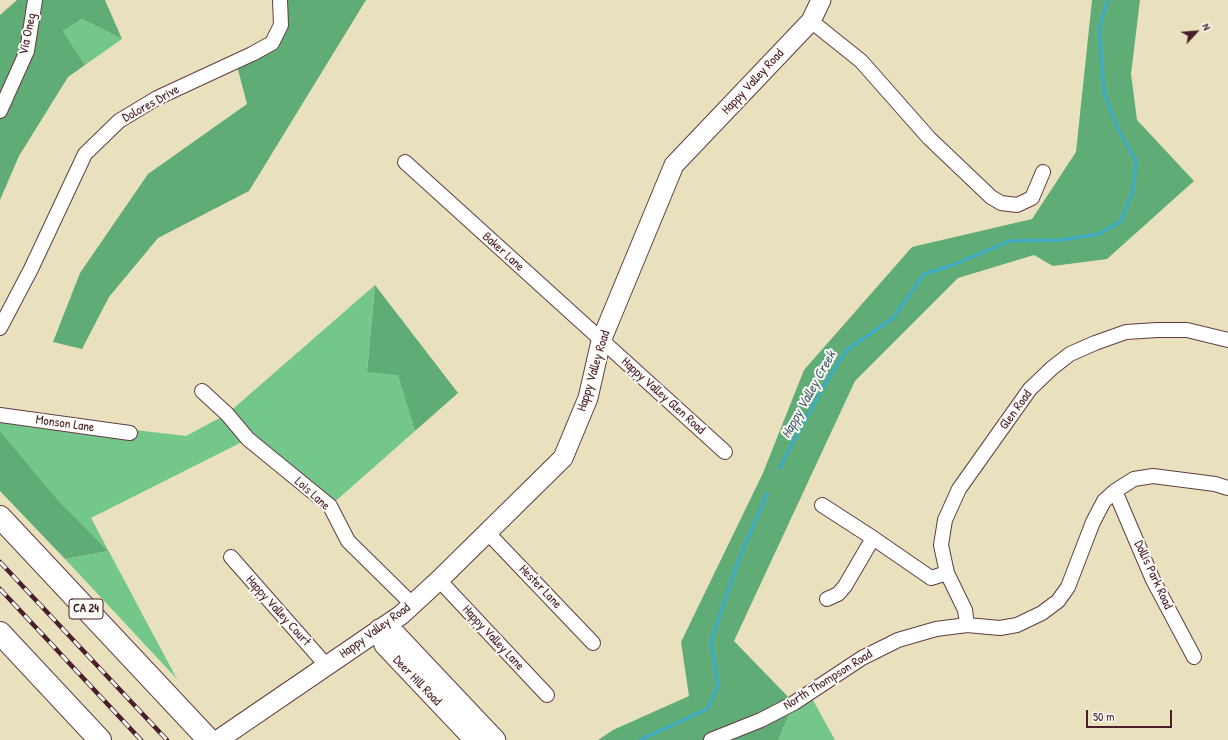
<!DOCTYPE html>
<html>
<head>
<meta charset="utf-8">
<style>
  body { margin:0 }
  #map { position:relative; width:1228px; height:740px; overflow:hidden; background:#e9e1bd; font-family:"Patrick Hand",sans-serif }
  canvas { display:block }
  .north { position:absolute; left:1176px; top:12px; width:40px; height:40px; -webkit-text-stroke:3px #fdfcf7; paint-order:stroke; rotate:64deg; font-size:11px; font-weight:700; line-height:16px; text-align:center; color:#4a1f2b }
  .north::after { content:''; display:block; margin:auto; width:14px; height:18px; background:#4a1f2b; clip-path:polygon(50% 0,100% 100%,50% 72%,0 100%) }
  .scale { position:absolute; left:1086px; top:710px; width:86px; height:18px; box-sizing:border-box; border:2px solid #4a1f2b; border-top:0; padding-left:5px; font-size:12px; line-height:14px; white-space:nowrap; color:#4a1f2b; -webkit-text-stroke:3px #fdfcf7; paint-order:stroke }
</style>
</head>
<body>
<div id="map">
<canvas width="1228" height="740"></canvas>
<div class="north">N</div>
<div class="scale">50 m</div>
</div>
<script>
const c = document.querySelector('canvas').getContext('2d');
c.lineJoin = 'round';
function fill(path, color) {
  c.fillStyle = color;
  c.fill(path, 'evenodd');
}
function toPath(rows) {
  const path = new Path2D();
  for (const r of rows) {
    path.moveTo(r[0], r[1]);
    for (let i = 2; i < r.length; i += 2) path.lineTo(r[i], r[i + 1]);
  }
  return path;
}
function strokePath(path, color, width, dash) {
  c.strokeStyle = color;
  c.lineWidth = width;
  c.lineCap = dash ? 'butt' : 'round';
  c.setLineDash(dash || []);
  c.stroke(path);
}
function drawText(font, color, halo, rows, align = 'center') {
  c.font = font + ' "Patrick Hand",sans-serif';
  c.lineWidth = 4;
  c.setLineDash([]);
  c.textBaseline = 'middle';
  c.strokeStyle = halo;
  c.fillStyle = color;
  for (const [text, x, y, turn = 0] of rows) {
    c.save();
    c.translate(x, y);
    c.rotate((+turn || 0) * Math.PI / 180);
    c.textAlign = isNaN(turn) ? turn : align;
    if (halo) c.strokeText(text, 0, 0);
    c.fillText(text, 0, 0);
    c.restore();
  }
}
fill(toPath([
  [82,19,122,39,85,65,63,31],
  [375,285,367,371,398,374,415,431,330,506,248,439,91,518,177,679,65,559,108,551,58,500,0,431,0,414,186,436,227,414],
  [809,693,835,740,778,740,794,703]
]), '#74c78a');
fill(toPath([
  [17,0,105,0,122,39,82,19,63,31,85,65,68,77,19,156,0,200,0,15],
  [280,0,366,0,249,191,158,238,109,297,82,349,53,342,80,273,148,174,247,104,236,62,272,43],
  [1092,0,1140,0,1131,74,1137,120,1194,181,1107,259,1053,266,1034,255,958,278,855,381,734,641,794,703,778,740,598,740,613,730,689,696,681,642,763,473,804,370,912,247,1032,219,1076,152],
  [375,285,458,393,415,431,398,375,367,372],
  [0,431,58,500,108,551,65,559,0,491]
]), '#5fac76');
strokePath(toPath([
  [780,468,795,438,831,374,847,350,893,318,924,274,950,266,1010,241,1060,240,1099,234,1121,221,1133,191,1136,161,1117,127,1104,92,1099,28,1108,0],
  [640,740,707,709,718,686,711,641,739,559,767,494]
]), '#40aac0', 3.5);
const street = toPath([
  [811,21,861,61,929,138,991,197,1001,203,1017,205,1032,198,1043,172],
  [0,111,27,51,35,0],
  [405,162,725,452],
  [0,328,31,269,85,154,119,121,157,98,252,54,272,43,281,25,280,0],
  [202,391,227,414,248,439,330,506,348,541,412,604],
  [0,415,130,433],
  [1115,491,1153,580,1194,657],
  [822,505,873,538,931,578,947,573],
  [487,532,593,643],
  [231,557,326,665],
  [439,580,547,695],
  [827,599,838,594,845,586,873,538],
  [967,625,965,610,947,573,941,545,945,520,959,489,1030,389,1052,368,1070,354,1095,343,1126,332,1157,330,1187,330,1228,340],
  [711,740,761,720,794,703,862,658,898,640,936,629,967,625,1000,628,1017,625,1042,613,1058,601,1068,587,1093,522,1104,501,1115,491,1134,479,1153,476,1215,484,1228,488]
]);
const secondary = toPath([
  [379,629,396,634,496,740],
  [379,629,384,645,474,740],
  [218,740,401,615,439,580,563,458,588,398,601,341,674,165,811,21,821,0]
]);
const highway = toPath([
  [0,517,209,740],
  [0,633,100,740]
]);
strokePath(street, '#623c41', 16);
strokePath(secondary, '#623c41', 21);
strokePath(highway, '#623c41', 24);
strokePath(street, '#fff', 14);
strokePath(secondary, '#fff', 19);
strokePath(highway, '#fff', 22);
const rail = toPath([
  [0,562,167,740],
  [0,589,141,740]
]);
strokePath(rail, '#4a1f2b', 4.5);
strokePath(rail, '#fdfcf7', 3, [9]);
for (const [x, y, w] of [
  [86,609,34]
]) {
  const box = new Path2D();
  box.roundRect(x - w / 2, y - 10, w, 20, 3);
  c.fillStyle = '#fdfcf7';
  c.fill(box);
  strokePath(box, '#4a1f2b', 1);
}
drawText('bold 12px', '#4a1f2b', null, [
  ["CA 24",86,609]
]);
drawText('13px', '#4a1f2b', '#fdfcf7', [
  ["Via Oneg",28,34,-78],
  ["Happy Valley Road",753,82,-47],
  ["Dolores Drive",151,104,-29],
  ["Baker Lane",503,252,42],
  ["Happy Valley Road",594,371,-73],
  ["Happy Valley Glen Road",663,396,42],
  ["Glen Road",1016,410,-54],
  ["Monson Lane",65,424,8],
  ["Lois Lane",312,494,42],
  ["Dollis Park Road",1153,575,65],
  ["Hester Lane",540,587,46],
  ["Happy Valley Court",278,611,48],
  ["Happy Valley Road",375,631,-36],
  ["Happy Valley Lane",493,638,47],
  ["North Thompson Road",828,680,-32],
  ["Deer Hill Road",417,681,46]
]);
drawText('italic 14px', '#465e6e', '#fdfcf7', [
  ["Happy Valley Creek",809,395,-61]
]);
</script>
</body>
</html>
